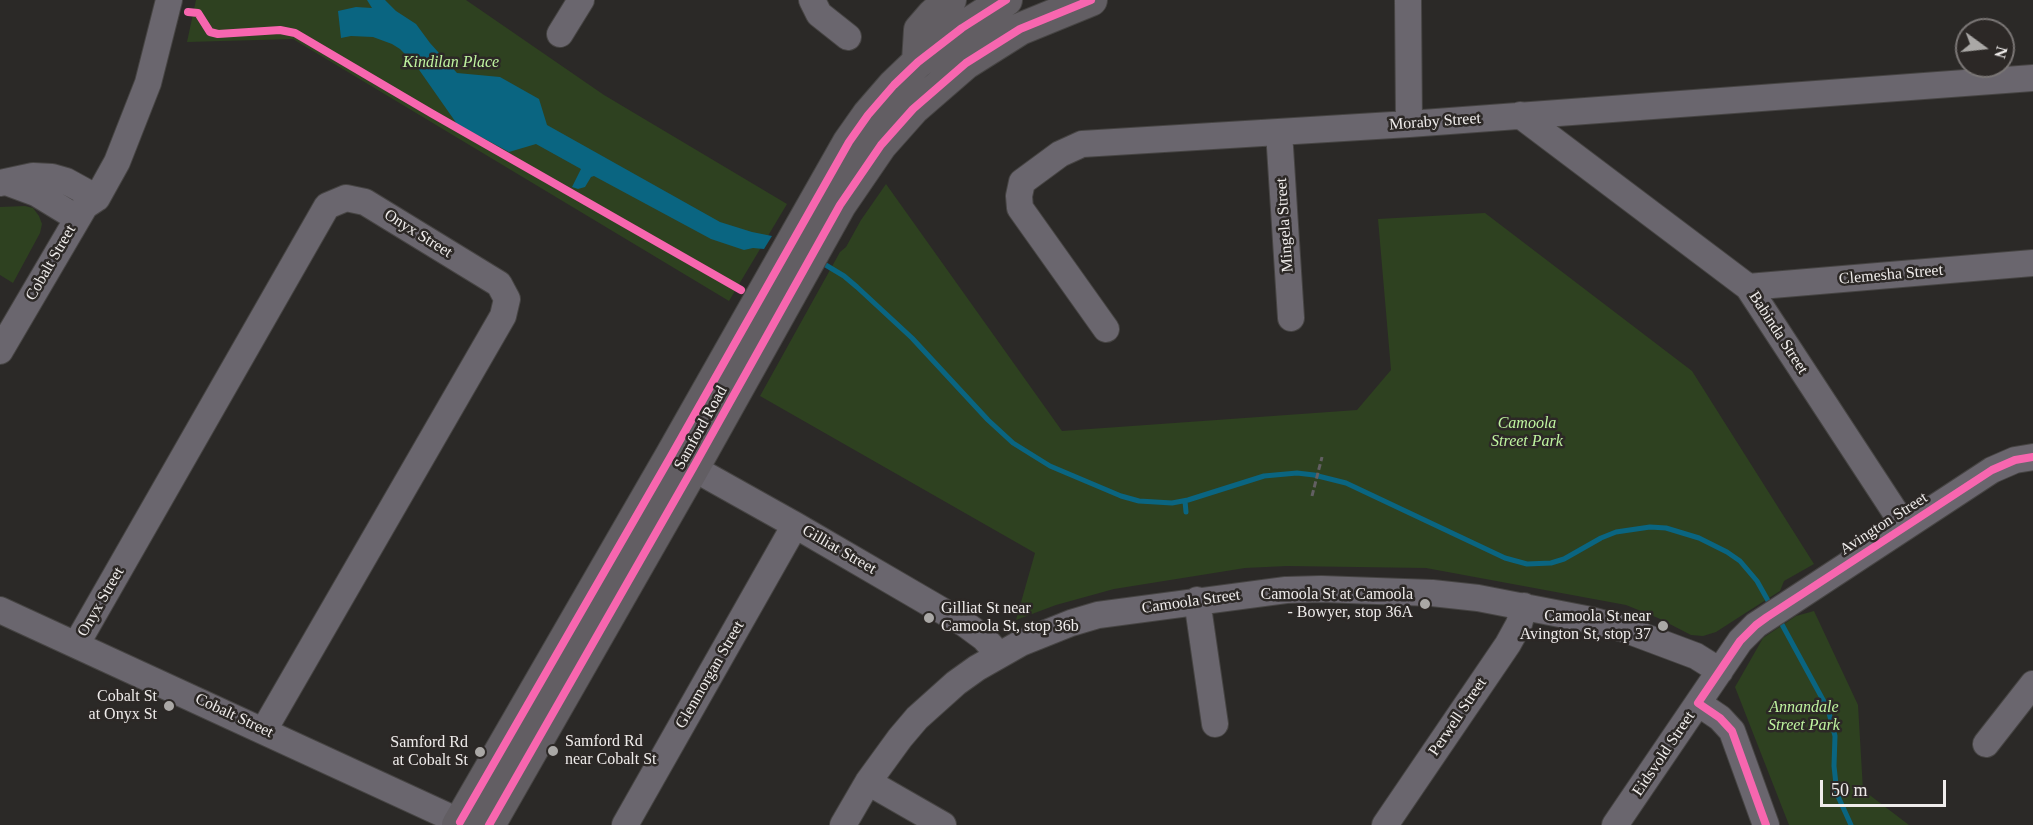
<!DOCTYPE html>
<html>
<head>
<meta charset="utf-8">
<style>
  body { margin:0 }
  #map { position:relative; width:2033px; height:825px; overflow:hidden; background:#2b2927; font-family:Georgia,serif }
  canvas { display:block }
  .north { position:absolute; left:1955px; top:18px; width:60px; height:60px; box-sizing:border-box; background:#2c2826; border:2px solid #7a7675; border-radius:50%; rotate:105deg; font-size:16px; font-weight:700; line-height:24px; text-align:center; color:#efeceb }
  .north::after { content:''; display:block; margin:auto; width:21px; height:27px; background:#aaa8a6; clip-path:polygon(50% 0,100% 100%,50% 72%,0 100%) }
  .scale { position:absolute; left:1820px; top:780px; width:126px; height:27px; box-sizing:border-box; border:3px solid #efeceb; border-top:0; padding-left:8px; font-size:18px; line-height:21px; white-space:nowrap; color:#efeceb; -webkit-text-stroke:4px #2c2826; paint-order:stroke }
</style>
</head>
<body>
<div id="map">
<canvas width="2033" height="825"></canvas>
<div class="north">N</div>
<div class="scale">50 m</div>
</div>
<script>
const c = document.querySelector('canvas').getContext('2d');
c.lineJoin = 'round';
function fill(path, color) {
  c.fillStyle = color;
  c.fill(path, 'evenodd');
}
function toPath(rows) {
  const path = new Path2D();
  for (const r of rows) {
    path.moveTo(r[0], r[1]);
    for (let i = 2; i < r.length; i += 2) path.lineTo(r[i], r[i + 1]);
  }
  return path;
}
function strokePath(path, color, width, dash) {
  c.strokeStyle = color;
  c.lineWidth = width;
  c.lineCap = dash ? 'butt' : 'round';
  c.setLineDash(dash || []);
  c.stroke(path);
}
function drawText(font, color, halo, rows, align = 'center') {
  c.font = font + ' Georgia,serif';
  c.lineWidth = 5;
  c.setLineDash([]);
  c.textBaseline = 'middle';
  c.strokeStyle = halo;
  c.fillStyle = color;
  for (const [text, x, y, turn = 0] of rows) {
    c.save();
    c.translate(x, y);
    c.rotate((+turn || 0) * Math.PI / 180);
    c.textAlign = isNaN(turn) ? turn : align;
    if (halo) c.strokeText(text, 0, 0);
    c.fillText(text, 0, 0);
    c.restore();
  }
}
fill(toPath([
  [196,0,466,0,604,95,787,204,729,301,293,39,187,42],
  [886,184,1062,431,1357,410,1391,370,1378,219,1485,213,1692,371,1814,564,1784,581,1780,591,1747,612,1716,632,1703,636,1691,635,1658,618,1626,605,1426,568,1287,566,1245,568,1114,589,1056,605,1016,620,1035,553,760,396,840,252,846,247,861,220],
  [25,206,33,208,39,216,42,224,40,233,13,283,0,275,0,207],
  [1814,611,1858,705,1863,790,1909,825,1789,825,1735,687,1763,638,1796,616]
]), '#2e4120');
fill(toPath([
  [367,0,385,0,396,11,416,24,430,43,457,73,500,77,539,99,547,125,720,222,752,232,772,236,764,249,753,248,744,250,711,239,594,176,591,177,585,187,578,189,572,187,581,169,536,144,509,152,457,124,415,64,400,49,392,44,373,37,351,36,341,38,338,11,356,7,372,8]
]), '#0a6581');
strokePath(toPath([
  [819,261,844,276,857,287,912,338,988,420,1013,443,1050,466,1121,496,1139,501,1172,503,1188,500,1264,476,1297,473,1314,475,1346,483,1505,558,1527,564,1551,563,1564,559,1601,538,1616,532,1650,527,1666,528,1699,538,1727,552,1740,561,1757,581,1771,606],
  [1185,501,1186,512],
  [1779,619,1828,709,1835,736,1834,766,1837,794,1851,825]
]), '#0a6581', 5);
const minor = toPath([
  [812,0,819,14,848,37],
  [1408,0,1409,124],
  [560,34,581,0],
  [1520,115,1748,287,1905,527],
  [1279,132,1291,318],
  [0,183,33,176,52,177,66,181,97,198],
  [9,183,36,193,77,218],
  [1748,287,2033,263],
  [1106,329,1020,208,1019,196,1022,182,1060,154,1082,144,1409,124,2033,78],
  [0,351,85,206,97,198,117,162,148,83,169,0],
  [677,459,795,525,965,624,984,638,998,654],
  [1197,600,1215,724],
  [0,610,467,825],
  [76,645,327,206,346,198,365,202,499,284,507,299,503,316,264,730],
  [1698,703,1720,718,1732,731,1766,825],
  [1986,744,2033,684],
  [868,782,943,825],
  [625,825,795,525],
  [843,825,868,782,900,738,917,718,956,683,977,668,1021,643,1071,623,1098,615,1286,590,1321,589,1432,593,1478,598,1591,620,1624,629,1696,656,1720,671],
  [1385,825,1508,644,1519,624,1524,606],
  [1615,825,1740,641,1756,625,1992,470,2015,460,2033,457]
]);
const major = toPath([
  [918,62,920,30,933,15,950,0],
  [458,825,671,456,849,142,868,115,894,85,918,62,962,28,1006,0],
  [489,825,693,468,840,205,881,145,913,109,966,63,1020,29,1091,0]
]);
strokePath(minor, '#464443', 28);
strokePath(major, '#464443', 34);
strokePath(toPath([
  [1312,496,1322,457]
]), '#625f62', 3, [6, 3]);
strokePath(minor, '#6a666e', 26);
strokePath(major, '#625e63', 32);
strokePath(toPath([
  [188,12,198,13,210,32,218,34,280,30,295,33,431,113,741,290],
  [460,822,671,456,849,142,868,115,894,85,918,62,962,28,1006,0],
  [489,825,693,468,840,205,881,145,913,109,966,63,1020,29,1091,0],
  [1766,825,1732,731,1720,718,1698,703,1740,641,1756,625,1767,617,1992,470,2015,460,2033,457]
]), '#f766af', 8);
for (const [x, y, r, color] of [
  [1425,604,6,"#aaa8a6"],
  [929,618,6,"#aaa8a6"],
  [1663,626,6,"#aaa8a6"],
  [169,706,6,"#aaa8a6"],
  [553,751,6,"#aaa8a6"],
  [480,752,6,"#aaa8a6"]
]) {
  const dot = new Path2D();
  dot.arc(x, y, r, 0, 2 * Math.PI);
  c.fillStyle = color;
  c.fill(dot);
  strokePath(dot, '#2c2826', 2);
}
drawText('italic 16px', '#bff4a0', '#2c2826', [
  ["Kindilan Place",451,63],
  ["Camoola",1527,424],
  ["Street Park",1527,442],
  ["Annandale",1804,708],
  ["Street Park",1804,726]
]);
drawText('16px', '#efeceb', '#2c2826', [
  ["Moraby Street",1435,122,-4],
  ["Mingela Street",1285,225,-94],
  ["Onyx Street",418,234,32],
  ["Cobalt Street",51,263,-60],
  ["Clemesha Street",1891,275,-5],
  ["Babinda Street",1778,333,57],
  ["Samford Road",701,428,-61],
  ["Avington Street",1884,524,-33],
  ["Gilliat Street",839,550,30],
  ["Onyx Street",101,602,-60],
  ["Camoola Street",1191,602,-8],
  ["Glenmorgan Street",710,675,-60],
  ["Cobalt Street",234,716,25],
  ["Perwell Street",1458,717,-56],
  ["Eidsvold Street",1664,754,-56]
]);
drawText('16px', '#efeceb', '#2c2826', [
  ["Camoola St at Camoola",1413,595],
  ["- Bowyer, stop 36A",1413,613],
  ["Gilliat St near",941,609,"left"],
  ["Camoola St, stop 36b",941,627,"left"],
  ["Camoola St near",1651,617],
  ["Avington St, stop 37",1651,635],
  ["Cobalt St",157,697],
  ["at Onyx St",157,715],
  ["Samford Rd",565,742,"left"],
  ["near Cobalt St",565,760,"left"],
  ["Samford Rd",468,743],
  ["at Cobalt St",468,761]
], 'right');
</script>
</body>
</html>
